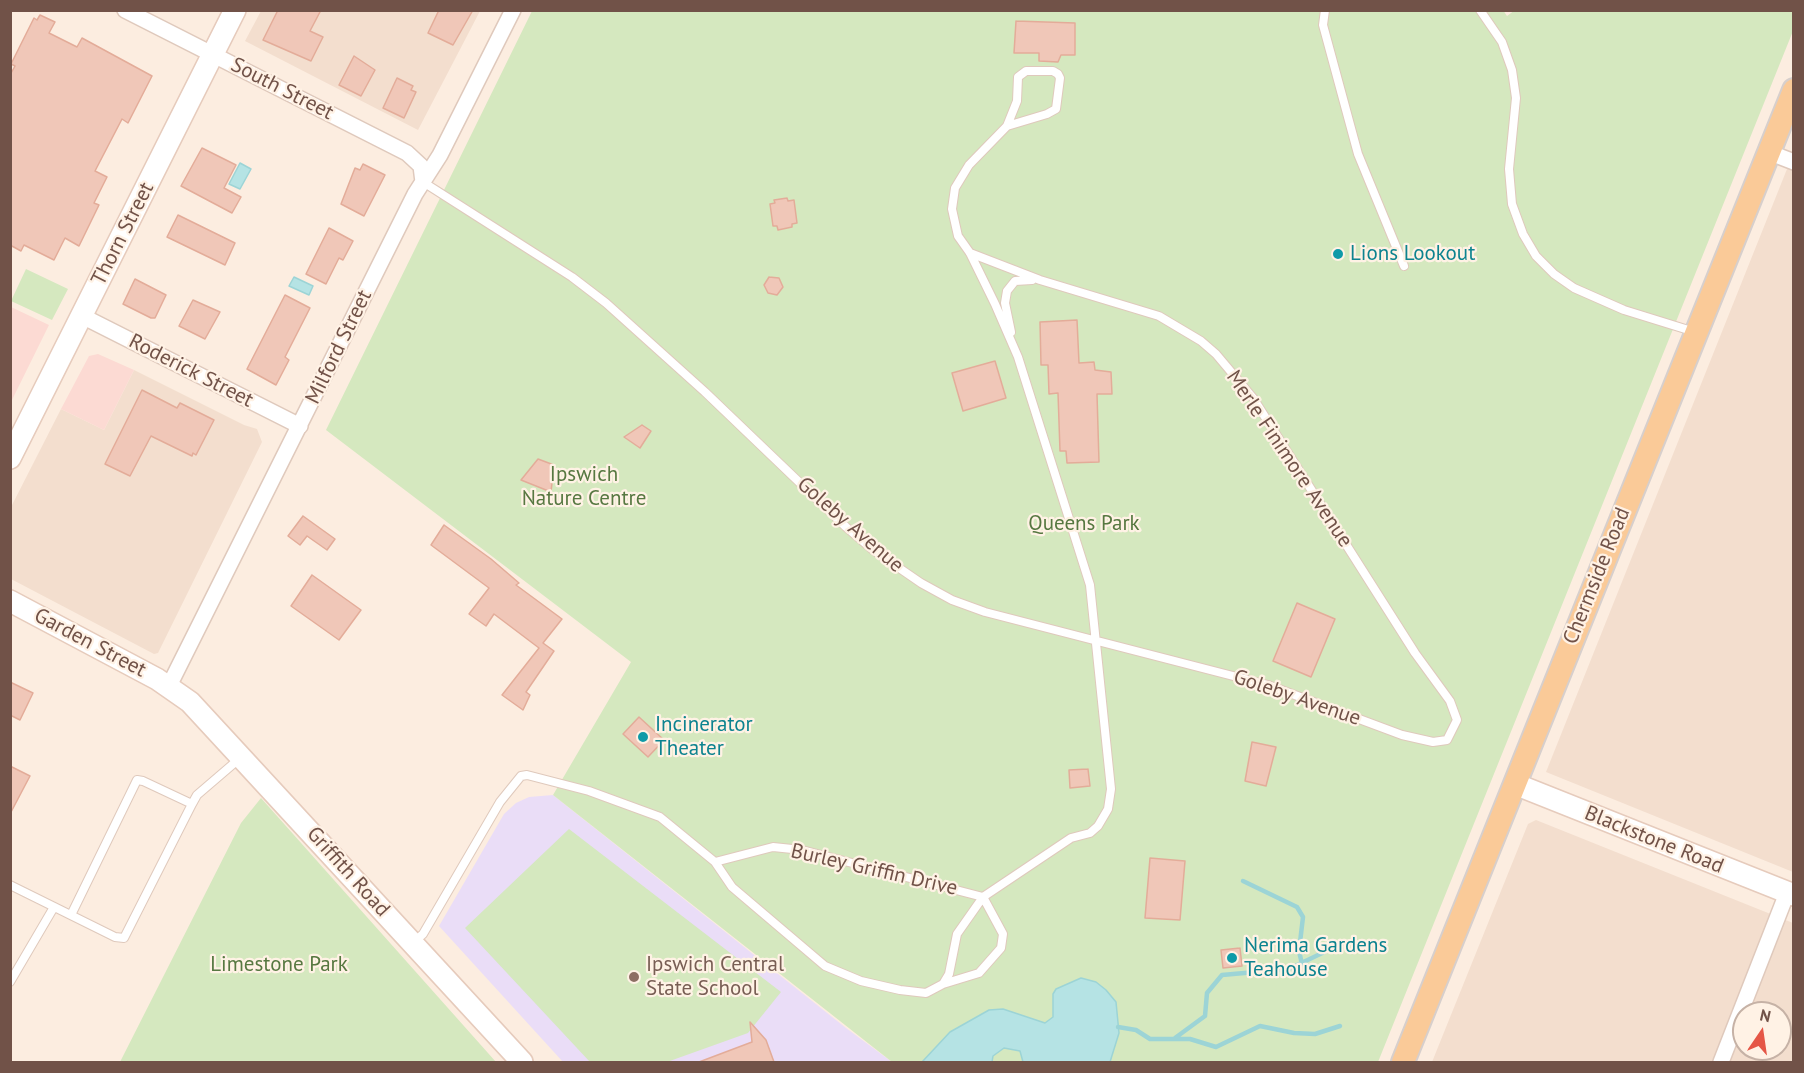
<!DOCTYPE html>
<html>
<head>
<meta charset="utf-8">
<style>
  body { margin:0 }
  #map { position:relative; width:1804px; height:1073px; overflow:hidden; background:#fcede0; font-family:"PT Sans",sans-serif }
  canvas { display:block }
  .frame { position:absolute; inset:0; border:12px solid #715248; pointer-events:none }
  .north { position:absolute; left:1732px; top:1001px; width:60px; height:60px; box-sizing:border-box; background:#fff2e5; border:2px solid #c6b2a6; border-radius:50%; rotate:13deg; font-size:16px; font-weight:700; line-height:24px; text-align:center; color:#715248 }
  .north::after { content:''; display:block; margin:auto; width:21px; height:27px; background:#e55646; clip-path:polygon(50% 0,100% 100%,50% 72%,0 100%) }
</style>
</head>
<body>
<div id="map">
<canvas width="1804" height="1073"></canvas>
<div class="frame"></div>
<div class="north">N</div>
</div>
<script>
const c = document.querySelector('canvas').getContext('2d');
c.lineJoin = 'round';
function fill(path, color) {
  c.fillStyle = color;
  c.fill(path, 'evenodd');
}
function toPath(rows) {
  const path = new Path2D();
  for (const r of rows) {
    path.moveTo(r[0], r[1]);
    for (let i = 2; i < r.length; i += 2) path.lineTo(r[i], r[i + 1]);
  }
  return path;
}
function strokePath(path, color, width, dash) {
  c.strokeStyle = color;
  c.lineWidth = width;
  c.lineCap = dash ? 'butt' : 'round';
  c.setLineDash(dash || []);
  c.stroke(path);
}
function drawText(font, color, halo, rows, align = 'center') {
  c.font = font + ' "PT Sans",sans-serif';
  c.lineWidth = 4.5;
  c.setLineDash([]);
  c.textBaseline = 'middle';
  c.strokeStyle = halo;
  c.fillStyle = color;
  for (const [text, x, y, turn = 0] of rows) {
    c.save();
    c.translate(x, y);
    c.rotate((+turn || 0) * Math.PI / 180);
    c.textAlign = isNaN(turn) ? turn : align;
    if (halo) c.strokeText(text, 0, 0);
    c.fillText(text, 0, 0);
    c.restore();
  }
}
fill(toPath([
  [261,11,480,11,418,130,245,41],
  [1793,154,1793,872,1546,772],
  [134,370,244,425,257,429,262,442,158,653,154,654,11,579,10,509,61,409,104,430],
  [1536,820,1793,923,1793,1062,1432,1062,1528,824],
  [1744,1013,1780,1013,1780,1049,1744,1049]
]), '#f3dece');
fill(toPath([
  [11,307,49,325,11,402],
  [98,354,134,370,104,430,61,409,89,356]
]), '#fcdad3');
fill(toPath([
  [553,795,846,1028,892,1062,563,1062,439,926,504,814,516,803,529,797]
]), '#eaddf7');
fill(toPath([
  [1503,10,1507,16,1515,10,1793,11,1793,31,1378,1062,892,1062,553,795,631,662,326,430,532,11],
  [26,269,68,289,52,320,11,301],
  [261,798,496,1062,120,1062,241,823],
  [569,829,781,992,748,1033,667,1062,590,1062,465,928]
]), '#d5e8bf');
const water = toPath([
  [240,163,251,169,240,189,229,184,240,163],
  [294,277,313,286,309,295,289,286,294,277],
  [1081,978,1096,982,1106,990,1116,1002,1119,1033,1110,1062,1023,1062,1020,1051,1004,1048,993,1056,992,1062,922,1062,950,1032,989,1010,1003,1009,1045,1023,1053,1017,1053,994,1056,989,1081,978]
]);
fill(water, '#b5e3e4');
strokePath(water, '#9cd4d6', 1.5);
strokePath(toPath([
  [1243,881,1297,907,1303,917,1299,951,1302,964],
  [1118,1027,1136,1030,1150,1039,1190,1039,1216,1047,1260,1026,1294,1033,1315,1034,1340,1026],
  [1175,1038,1205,1016,1207,993,1222,975,1289,969,1343,943]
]), '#9cd4d6', 4.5);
const building = toPath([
  [278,10,321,10,310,31,323,37,311,61,263,40,278,10],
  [439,10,473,10,453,45,428,33,439,10],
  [40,15,55,22,49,33,77,47,82,38,152,76,128,123,122,119,95,171,107,177,94,203,99,205,79,246,65,238,54,260,24,245,21,251,10,245,10,75,15,66,11,64,34,18,37,20,40,15],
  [1016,21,1075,23,1075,55,1061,55,1058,62,1039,61,1039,53,1014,53,1016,21],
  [354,56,375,70,361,96,339,85,354,56],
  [397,78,413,86,411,90,416,92,404,118,383,108,397,78],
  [202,148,236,165,224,188,241,197,232,213,181,186,202,148],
  [363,164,385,175,364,216,341,204,355,168,360,170,363,164],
  [787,198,788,201,794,200,797,223,792,224,792,227,778,230,777,226,773,226,770,204,775,203,774,200,787,198],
  [178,215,235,243,225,265,167,237,178,215],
  [329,228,353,241,343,260,339,258,326,284,306,274,329,228],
  [769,277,779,278,783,287,777,295,768,293,764,285,769,277],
  [135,279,166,295,155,318,151,318,123,304,135,279],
  [285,295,310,308,285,357,289,360,276,385,247,369,285,295],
  [193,300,220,312,205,339,179,326,193,300],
  [1077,320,1079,363,1094,362,1095,370,1111,372,1112,394,1097,394,1099,462,1067,463,1066,451,1060,451,1058,393,1049,394,1048,365,1041,365,1040,322,1077,320],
  [995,361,1006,398,963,411,952,373,995,361],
  [142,390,177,408,180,403,214,420,196,455,193,453,192,456,151,436,130,476,105,464,142,390],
  [642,425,651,431,640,448,624,437,642,425],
  [538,459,554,465,551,492,521,480,538,459],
  [303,516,335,539,327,550,307,536,300,545,288,536,303,516],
  [444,525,491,559,519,583,516,585,562,619,543,643,554,651,526,692,530,695,523,710,502,695,539,648,494,614,486,626,469,614,489,588,431,545,444,525],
  [312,575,361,610,339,640,291,606,312,575],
  [1297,603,1335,619,1311,677,1273,661,1297,603],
  [10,682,33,693,20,720,10,715,10,682],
  [639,717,664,740,648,757,623,734,639,717],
  [1252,742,1276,747,1266,786,1245,781,1252,742],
  [10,766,30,776,10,814,10,766],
  [1088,769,1090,786,1070,788,1069,770,1088,769],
  [1150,858,1185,861,1180,920,1145,918,1150,858],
  [1240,948,1242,966,1223,968,1221,950,1240,948],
  [750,1022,766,1040,774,1062,699,1062,752,1042,750,1022]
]);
fill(building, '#f0c7b8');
strokePath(building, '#e3ac99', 1.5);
const lane = toPath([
  [1325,10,1323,25,1358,154,1404,266],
  [1480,10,1502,42,1512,70,1516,98,1509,169,1512,204,1523,234,1536,256,1554,274,1574,288,1624,310,1695,332],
  [423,182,572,277,606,303,705,392,846,527,873,550,921,583,952,600,985,612,1268,685,1402,735,1433,742,1447,740,1457,720,1450,701,1415,653,1253,398,1216,354,1201,341,1159,316,1040,280,970,253],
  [1011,332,1005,303,1007,291,1015,281,1032,280],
  [715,862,732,887,825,966,861,981,900,990,926,993,943,984,949,974,957,934,983,897,1071,838,1090,833,1098,826,1108,809,1111,789,1090,585,1018,357,995,304,970,253,958,236,952,209,955,188,969,165,1007,126,1017,101,1018,77,1026,71,1053,71,1058,74,1060,78,1056,109,1047,114,1007,126],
  [10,885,115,937,124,938,192,804,197,795,239,759],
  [71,915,137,780,143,781,192,804],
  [414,942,423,934,500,802,521,776,527,775,589,791,660,817,715,862,773,847,802,850,983,897],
  [10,982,54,907],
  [943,984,979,973,1001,948,1003,934,983,897]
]);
const street = toPath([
  [125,10,407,153,421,166,423,182],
  [1768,152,1794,162],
  [82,316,300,426],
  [169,686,415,194,440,155,513,10],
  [1721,1062,1787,893]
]);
const secondary = toPath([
  [10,458,235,10],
  [10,601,157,679,190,702,522,1062],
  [1515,784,1794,895]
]);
const primary = toPath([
  [1403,1062,1794,90]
]);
strokePath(lane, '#dfc9bc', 10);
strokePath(street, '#dfc9bc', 18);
strokePath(secondary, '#e6cbbc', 24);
strokePath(primary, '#d7cfcc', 26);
strokePath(lane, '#fff', 8);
strokePath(street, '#fff', 15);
strokePath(secondary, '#fff', 21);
strokePath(primary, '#faca98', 22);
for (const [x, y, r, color] of [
  [1338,254,6,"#0f9aa8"],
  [643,737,6,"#0f9aa8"],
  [1232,958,6,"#0f9aa8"],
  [634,977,6,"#8d6e63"]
]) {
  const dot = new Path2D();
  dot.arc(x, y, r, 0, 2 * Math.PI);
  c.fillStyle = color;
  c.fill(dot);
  strokePath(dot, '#fff2e5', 2);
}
drawText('21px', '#715248', '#fff2e5', [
  ["South Street",282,89,27],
  ["Thorn Street",123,234,-63],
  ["Milford Street",339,347,-64],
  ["Roderick Street",191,371,27],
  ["Merle Finimore Avenue",1289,459,56],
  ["Goleby Avenue",850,525,41],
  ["Chermside Road",1597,576,-68],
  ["Garden Street",90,643,28],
  ["Goleby Avenue",1297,698,19],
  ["Blackstone Road",1654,840,22],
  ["Burley Griffin Drive",874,870,13],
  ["Griffith Road",348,872,48]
]);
drawText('21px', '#0d838f', '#fff2e5', [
  ["Lions Lookout",1350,254],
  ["Incinerator",655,725],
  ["Theater",655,749],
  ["Nerima Gardens",1244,946],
  ["Teahouse",1244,970]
], 'left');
drawText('21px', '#577841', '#fff2e5', [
  ["Ipswich",584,475],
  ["Nature Centre",584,499],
  ["Queens Park",1084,524],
  ["Limestone Park",279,965]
]);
drawText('21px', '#785e54', '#fff2e5', [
  ["Ipswich Central",646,965],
  ["State School",646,989]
], 'left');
</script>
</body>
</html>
